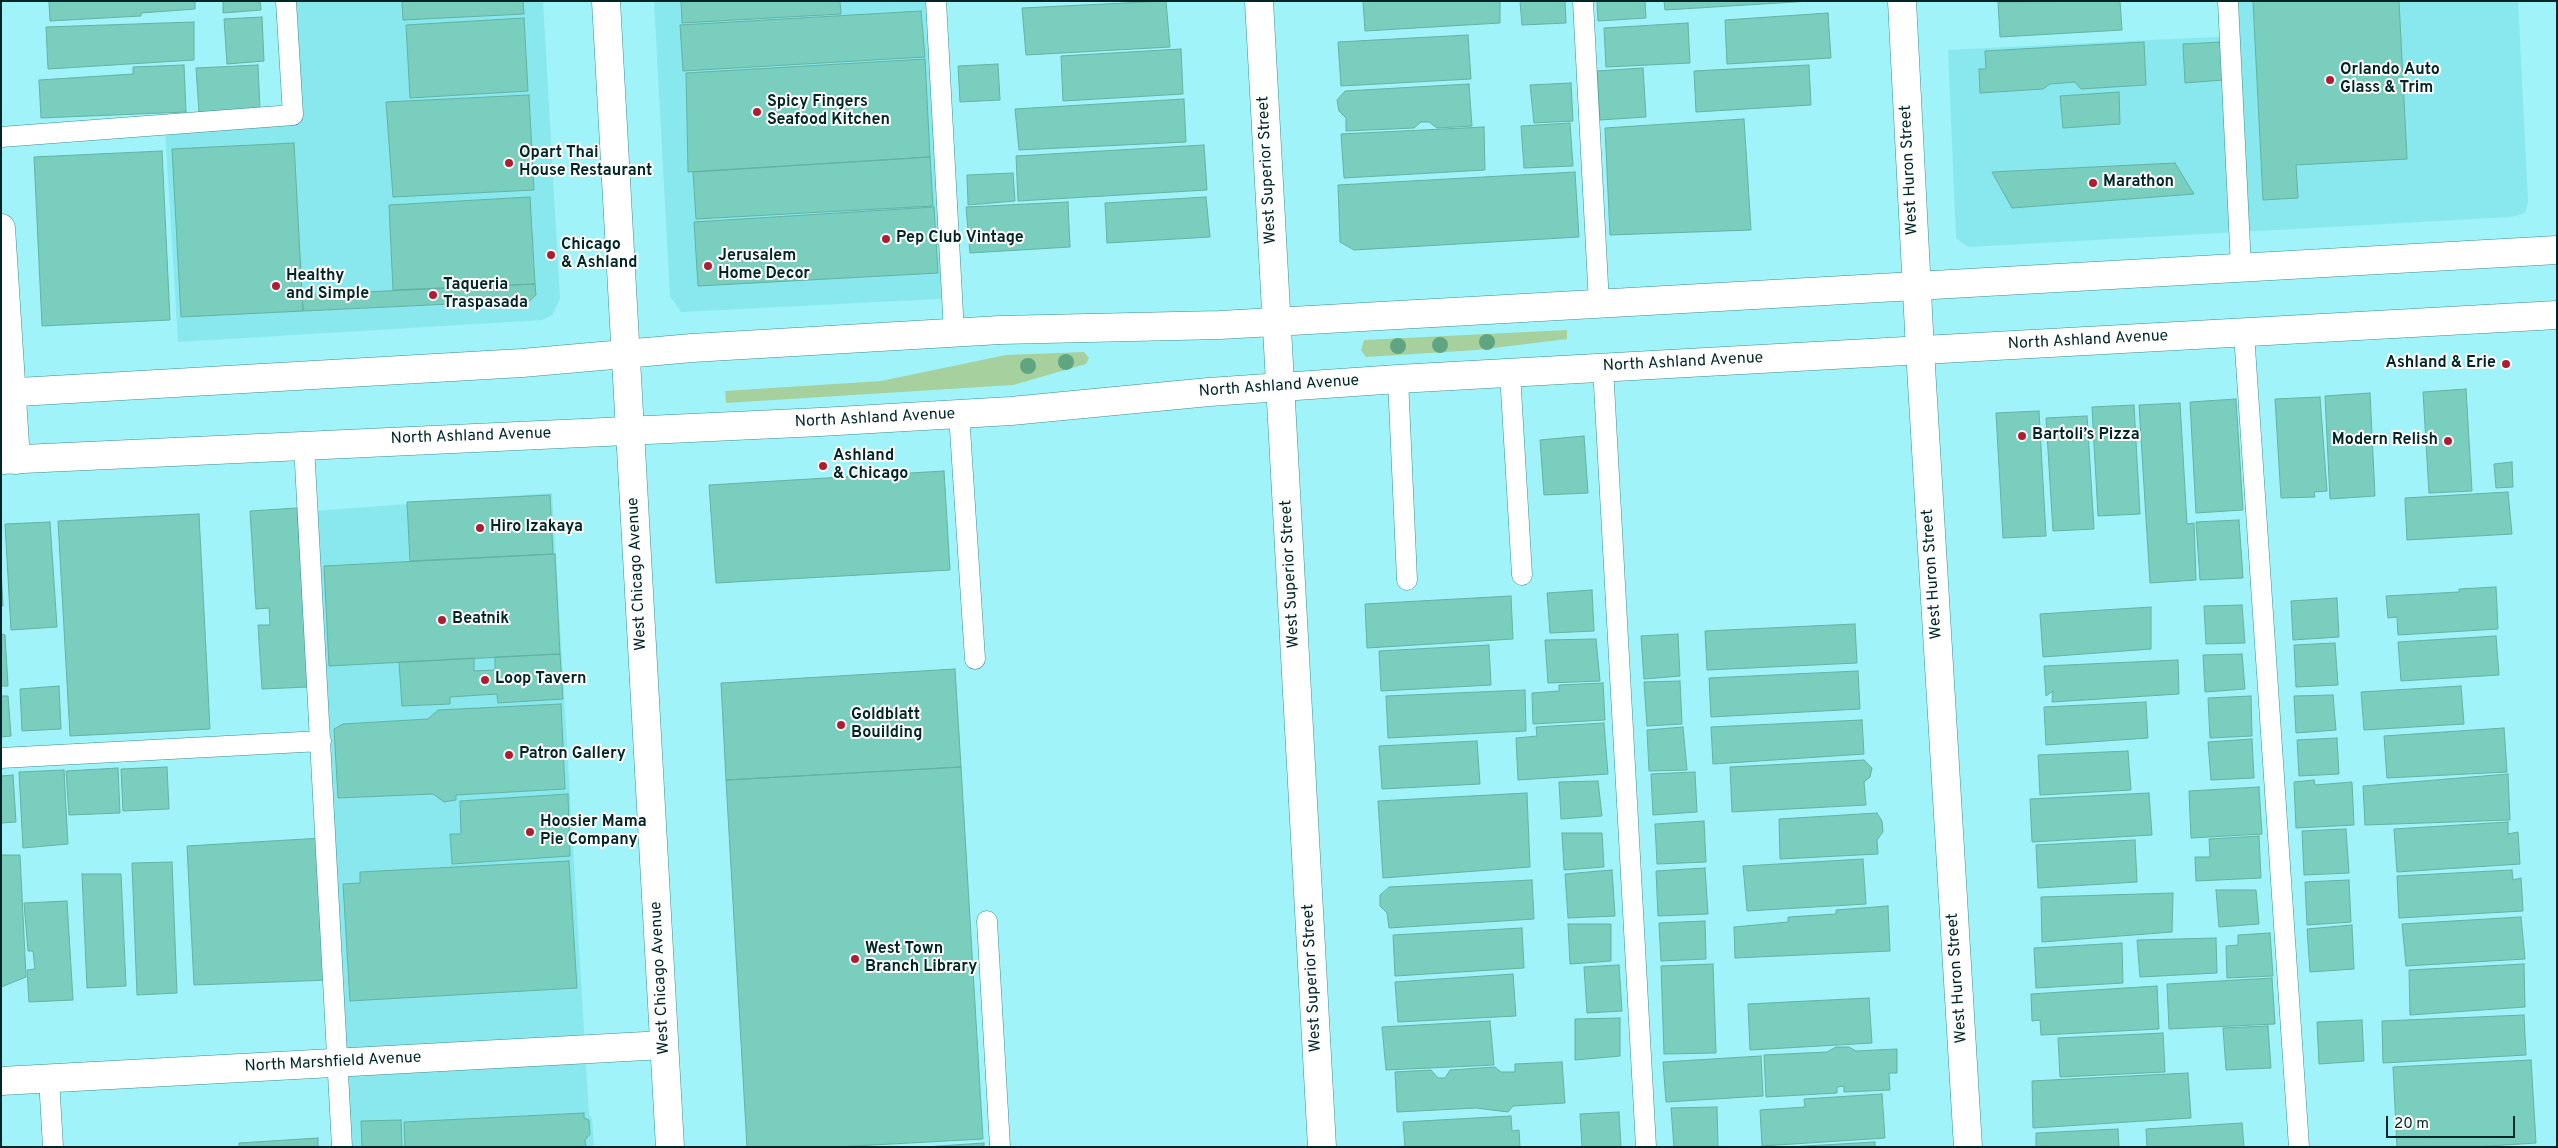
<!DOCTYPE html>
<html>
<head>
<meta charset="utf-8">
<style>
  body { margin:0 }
  #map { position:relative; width:2558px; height:1148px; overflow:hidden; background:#a0f3f8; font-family:Overpass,sans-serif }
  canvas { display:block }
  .frame { position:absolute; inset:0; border:2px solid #012628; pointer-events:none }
  .scale { position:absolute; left:2386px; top:1116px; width:129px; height:22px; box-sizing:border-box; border:2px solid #012628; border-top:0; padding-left:6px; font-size:15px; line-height:18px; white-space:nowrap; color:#012628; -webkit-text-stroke:4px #fff; paint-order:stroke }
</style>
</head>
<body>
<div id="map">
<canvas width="2558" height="1148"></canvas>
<div class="frame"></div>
<div class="scale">20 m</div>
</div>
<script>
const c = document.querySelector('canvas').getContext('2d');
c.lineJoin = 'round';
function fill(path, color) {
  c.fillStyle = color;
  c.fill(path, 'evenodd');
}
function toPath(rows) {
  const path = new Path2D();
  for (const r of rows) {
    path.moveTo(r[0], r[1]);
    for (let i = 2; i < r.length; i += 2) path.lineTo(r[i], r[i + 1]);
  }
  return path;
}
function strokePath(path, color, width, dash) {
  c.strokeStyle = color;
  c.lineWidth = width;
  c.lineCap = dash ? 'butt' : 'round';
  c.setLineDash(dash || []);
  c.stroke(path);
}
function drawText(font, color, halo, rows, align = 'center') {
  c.font = font + ' Overpass,sans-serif';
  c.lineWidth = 4;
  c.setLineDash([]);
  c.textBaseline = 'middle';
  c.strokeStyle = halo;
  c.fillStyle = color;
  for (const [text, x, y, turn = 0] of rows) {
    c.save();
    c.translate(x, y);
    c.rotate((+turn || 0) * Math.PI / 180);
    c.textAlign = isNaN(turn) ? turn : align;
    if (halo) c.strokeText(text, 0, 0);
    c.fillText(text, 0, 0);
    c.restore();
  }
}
fill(toPath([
  [289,1,543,1,560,299,552,315,542,320,178,342,165,129,296,121],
  [654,1,941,1,957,298,681,312,670,296],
  [2233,1,2518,1,2528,202,2525,213,2511,217,1968,247,1956,238,1948,50,2234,36],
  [552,493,589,1115,592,1118,594,1147,349,1147,315,511]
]), '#88e8ed');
fill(toPath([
  [1567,330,1567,339,1477,350,1366,357,1361,350,1364,340],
  [1084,352,1089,358,1086,364,1013,385,726,403,725,391,881,381,1006,355]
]), '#a6d19e');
const building = toPath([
  [49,1,195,1,195,9,141,13,141,16,50,21,49,1],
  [223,1,260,1,261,10,223,13,223,1],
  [402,1,523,1,524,14,403,20,402,1],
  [681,1,840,1,841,14,682,23,681,1],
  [1166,1,1170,47,1026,55,1022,8,1166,1],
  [1363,1,1500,1,1500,23,1365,31,1363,1],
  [1520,1,1565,1,1566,23,1522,25,1520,1],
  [1597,1,1645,1,1646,18,1598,21,1597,1],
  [1664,1,1811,1,1665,10,1664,1],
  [2120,1,2122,30,2000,37,1998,2,2120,1],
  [2253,1,2399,1,2407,159,2296,165,2298,198,2263,200,2253,1],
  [921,11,925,57,683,71,680,25,921,11],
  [1828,13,1831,58,1727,64,1725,20,1828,13],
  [262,17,264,61,227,64,224,19,262,17],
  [524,18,528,91,410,98,406,25,524,18],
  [194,22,194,60,48,69,46,27,194,22],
  [1688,23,1690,63,1606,67,1604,28,1688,23],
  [1468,35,1471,79,1341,86,1338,42,1468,35],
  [2144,42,2146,85,2081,89,2075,82,2050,84,2043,89,1980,93,1979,69,1986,69,1985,51,2144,42],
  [2222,42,2223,80,2185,83,2183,44,2222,42],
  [1181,49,1183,94,1063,101,1061,56,1181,49],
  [925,59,930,157,688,172,686,73,925,59],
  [998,64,1000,100,960,102,958,66,998,64],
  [184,65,186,112,41,118,39,80,133,74,133,67,184,65],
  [258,65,260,109,199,112,196,68,258,65],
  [1809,65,1811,105,1696,112,1694,71,1809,65],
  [1643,68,1646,117,1600,120,1597,71,1643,68],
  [1571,83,1573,121,1534,123,1530,85,1571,83],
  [1469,84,1472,126,1437,128,1429,122,1421,122,1414,128,1346,131,1346,118,1339,111,1337,100,1345,91,1469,84],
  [2119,92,2120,124,2063,128,2060,96,2119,92],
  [529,95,534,190,393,197,386,102,529,95],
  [1184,99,1186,142,1019,150,1015,109,1184,99],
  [1744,119,1751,230,1610,235,1605,128,1744,119],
  [1570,123,1573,166,1524,168,1521,126,1570,123],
  [1484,127,1485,170,1344,178,1341,134,1484,127],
  [294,143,303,311,181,317,172,149,294,143],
  [1204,145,1207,190,1018,201,1016,156,1204,145],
  [162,151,170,320,42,326,34,157,162,151],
  [930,157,933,206,696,219,693,172,930,157],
  [2175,163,2194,194,2012,208,1992,172,2175,163],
  [1575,172,1579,237,1354,250,1340,242,1338,185,1575,172],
  [1013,173,1015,201,968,205,967,175,1013,173],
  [530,197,535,284,393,290,389,205,530,197],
  [1206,197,1210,237,1107,243,1105,203,1206,197],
  [1068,202,1070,247,970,253,966,207,1068,202],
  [934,207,938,273,698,286,694,222,934,207],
  [535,284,536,295,525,305,514,306,514,301,303,311,302,295,535,284],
  [2466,389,2472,491,2429,493,2423,392,2466,389],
  [2370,393,2375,496,2330,499,2325,396,2370,393],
  [2320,397,2327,491,2314,492,2315,497,2281,498,2275,399,2320,397],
  [2236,399,2243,510,2196,513,2190,402,2236,399],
  [2180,403,2187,524,2194,523,2196,580,2150,583,2139,405,2180,403],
  [2134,405,2140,514,2098,516,2092,407,2134,405],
  [2039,411,2046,536,2003,538,1996,413,2039,411],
  [2087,416,2094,529,2053,531,2046,418,2087,416],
  [1584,436,1588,493,1544,495,1540,440,1584,436],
  [2512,462,2513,487,2496,488,2494,464,2512,462],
  [944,471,950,570,716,583,709,485,944,471],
  [2508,492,2512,534,2407,540,2405,498,2508,492],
  [550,495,553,554,410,561,407,502,550,495],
  [297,508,308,687,262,689,258,625,270,625,269,608,256,609,250,511,297,508],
  [199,514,210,729,70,736,58,521,199,514],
  [2239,520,2243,578,2200,580,2196,522,2239,520],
  [50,522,57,627,11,630,5,524,50,522],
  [555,554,560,654,329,666,324,566,555,554],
  [1,567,3,606,1,606,1,567],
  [2496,587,2498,629,2398,635,2397,617,2388,618,2386,596,2459,592,2459,589,2496,587],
  [1592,590,1594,631,1550,633,1547,593,1592,590],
  [1511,596,1513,639,1367,648,1365,604,1511,596],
  [2337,598,2339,637,2293,640,2291,601,2337,598],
  [2242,605,2245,643,2206,644,2204,606,2242,605],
  [2151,607,2151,649,2043,657,2040,614,2151,607],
  [1855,624,1857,663,1707,670,1705,631,1855,624],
  [1,634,5,635,8,686,1,686,1,634],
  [1678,634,1680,676,1644,679,1641,636,1678,634],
  [2496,636,2499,675,2401,681,2398,642,2496,636],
  [1596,639,1600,681,1548,683,1545,640,1596,639],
  [2335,643,2338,685,2296,687,2294,645,2335,643],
  [1489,645,1491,685,1381,691,1379,651,1489,645],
  [560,654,563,699,498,703,497,694,450,697,450,704,402,706,399,662,474,658,474,671,495,670,495,657,560,654],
  [2242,654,2245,689,2205,692,2203,655,2242,654],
  [2178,660,2179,694,2052,702,2053,691,2046,696,2044,666,2178,660],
  [955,669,961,767,726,780,721,683,955,669],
  [1858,671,1860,709,1711,717,1709,678,1858,671],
  [1680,681,1682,724,1647,726,1644,682,1680,681],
  [1603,683,1605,720,1533,724,1532,693,1559,691,1559,685,1603,683],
  [59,686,61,729,22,731,20,689,59,686],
  [2461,686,2464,724,2364,730,2361,692,2461,686],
  [1525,690,1526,731,1388,738,1386,696,1525,690],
  [2333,695,2336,730,2296,733,2294,696,2333,695],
  [1,696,8,696,11,736,1,737,1,696],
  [2251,696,2252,736,2210,738,2208,698,2251,696],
  [2146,702,2148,738,2046,745,2044,707,2146,702],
  [561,704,565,789,456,795,456,800,444,802,433,794,338,798,334,729,343,724,428,719,438,710,561,704],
  [1862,720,1864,754,1713,764,1711,727,1862,720],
  [1604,723,1608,774,1518,780,1516,738,1537,736,1536,727,1604,723],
  [1683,727,1687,770,1649,771,1647,730,1683,727],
  [2504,728,2507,772,2387,778,2384,736,2504,728],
  [2337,738,2339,774,2299,776,2297,740,2337,738],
  [2252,739,2254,778,2211,780,2208,742,2252,739],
  [1477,741,1480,784,1382,789,1379,746,1477,741],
  [2128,751,2131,790,2040,795,2038,755,2128,751],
  [1864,760,1872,768,1870,777,1864,782,1866,805,1732,812,1730,767,1864,760],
  [167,767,169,809,123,811,121,769,167,767],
  [961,767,983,1139,836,1147,747,1147,726,780,961,767],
  [118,768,120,813,69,815,66,771,118,768],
  [64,770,68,844,23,848,19,772,64,770],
  [1695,772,1697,812,1653,815,1651,774,1695,772],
  [2508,774,2510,820,2365,825,2363,786,2508,774],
  [13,775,16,822,1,823,1,776,13,775],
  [2314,780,2315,785,2352,782,2354,825,2296,828,2294,782,2314,780],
  [1598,781,1602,816,1561,819,1559,782,1598,781],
  [2259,787,2262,834,2191,838,2189,791,2259,787],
  [1527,793,1530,867,1383,878,1378,801,1527,793],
  [2149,793,2152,835,2032,842,2030,799,2149,793],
  [568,794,570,856,452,864,450,834,461,834,460,801,568,794],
  [1877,813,1882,821,1883,832,1877,840,1878,854,1780,859,1779,819,1877,813],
  [1704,821,1706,862,1657,864,1655,824,1704,821],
  [2508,822,2508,834,2518,832,2520,864,2397,872,2394,829,2508,822],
  [2346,829,2349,873,2304,875,2302,831,2346,829],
  [1562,833,1602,833,1604,867,1564,870,1562,833],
  [2259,836,2261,878,2196,881,2195,857,2210,857,2209,839,2259,836],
  [322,838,330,980,194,985,187,846,322,838],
  [2135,840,2137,882,2038,888,2036,845,2135,840],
  [1,855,20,855,26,977,1,987,1,855],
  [1863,859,1866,904,1747,911,1743,866,1863,859],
  [569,861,577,988,350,1001,343,884,360,883,360,872,569,861],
  [172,862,177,993,137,995,132,863,172,862],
  [1705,868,1708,914,1658,916,1656,871,1705,868],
  [1612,870,1615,916,1568,918,1565,874,1612,870],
  [2512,870,2513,880,2521,878,2523,911,2399,918,2397,876,2512,870],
  [82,874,121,874,126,986,87,988,82,874],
  [1532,880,1534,919,1389,928,1387,913,1380,906,1380,895,1389,887,1532,880],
  [2349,880,2351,922,2307,925,2305,882,2349,880],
  [2216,890,2256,890,2259,924,2219,927,2216,890],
  [2173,893,2172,932,2042,942,2041,897,2173,893],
  [67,901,73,1000,29,1002,27,970,35,969,33,951,28,951,24,903,67,901],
  [1888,906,1890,951,1735,958,1734,927,1788,922,1788,917,1836,914,1836,910,1888,906],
  [2521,917,2525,959,2406,966,2402,924,2521,917],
  [1705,921,1706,959,1661,961,1659,923,1705,921],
  [1568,924,1611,924,1611,961,1570,964,1568,924],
  [2352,925,2354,969,2310,972,2307,929,2352,925],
  [1522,928,1524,968,1395,976,1393,935,1522,928],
  [2270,933,2273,976,2227,978,2226,946,2238,945,2238,935,2270,933],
  [2216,938,2217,973,2140,977,2137,940,2216,938],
  [2122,943,2123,983,2036,988,2034,948,2122,943],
  [1713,964,1716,1053,1664,1054,1661,966,1713,964],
  [2524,964,2525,1007,2410,1015,2409,970,2524,964],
  [1619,965,1622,1011,1587,1013,1584,967,1619,965],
  [1513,974,1516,1016,1398,1022,1395,982,1513,974],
  [2272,978,2275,1024,2169,1029,2167,984,2272,978],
  [2157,986,2159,1029,2041,1035,2040,1020,2032,1021,2031,994,2157,986],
  [1869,998,1872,1043,1750,1050,1748,1004,1869,998],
  [2524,1015,2526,1055,2383,1063,2382,1021,2524,1015],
  [1620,1018,1620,1056,1575,1060,1575,1019,1620,1018],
  [2362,1020,2364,1061,2319,1064,2317,1022,2362,1020],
  [1490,1021,1494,1065,1386,1070,1382,1027,1490,1021],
  [2268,1026,2271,1068,2226,1070,2223,1028,2268,1026],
  [2163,1033,2165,1072,2060,1077,2058,1038,2163,1033],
  [1836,1047,1849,1047,1856,1051,1897,1049,1897,1073,1889,1073,1890,1090,1844,1092,1844,1086,1837,1087,1837,1093,1766,1097,1764,1055,1827,1052,1836,1047],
  [1761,1056,1763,1096,1666,1102,1663,1062,1761,1056],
  [2531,1060,2536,1143,2472,1147,2397,1147,2393,1067,2531,1060],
  [1562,1062,1565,1103,1513,1106,1508,1112,1476,1108,1397,1112,1395,1072,1431,1070,1438,1078,1445,1078,1450,1070,1495,1067,1501,1072,1515,1072,1515,1064,1562,1062],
  [2188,1073,2191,1118,2033,1128,2032,1081,2188,1073],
  [1882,1094,1885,1138,1762,1146,1760,1110,1805,1107,1804,1099,1882,1094],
  [1717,1107,1718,1147,1674,1147,1671,1108,1717,1107],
  [1619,1112,1621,1147,1582,1147,1580,1114,1619,1112],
  [584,1113,584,1118,589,1120,590,1134,585,1140,586,1147,405,1147,404,1122,584,1113],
  [1511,1116,1512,1131,1519,1130,1520,1147,1405,1147,1403,1122,1511,1116],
  [401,1120,402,1147,362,1147,361,1121,401,1120],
  [2242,1123,2244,1147,2147,1147,2146,1129,2242,1123],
  [2118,1129,2119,1147,2036,1147,2036,1133,2118,1129],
  [318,1138,318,1147,239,1147,239,1143,318,1138],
  [1875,1142,1875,1147,1788,1147,1875,1142],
  [984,1143,984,1147,923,1147,984,1143]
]);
fill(building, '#79cebe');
strokePath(building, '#63b2a4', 1);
const lane = toPath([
  [936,1,954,333],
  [1583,1,1599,304],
  [2228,1,2241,267],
  [1,137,293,115,286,1],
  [2244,333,2299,1147],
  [1603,367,1646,1147],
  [1510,373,1522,575],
  [1398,379,1407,580],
  [959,414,975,659],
  [304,445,342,1147],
  [1,758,321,741],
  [987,921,1000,1147],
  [49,1079,53,1147]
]);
const street = toPath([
  [1259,1,1322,1147],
  [1902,1,1920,350,1968,1147],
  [1,228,16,460],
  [1,1081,664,1045]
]);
const secondary = toPath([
  [606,1,670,1147],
  [1,393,522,363,692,348,1000,330,1220,325,2557,250],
  [1,460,820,422,1011,411,1209,392,1398,379,2557,315]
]);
strokePath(lane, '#398e93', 21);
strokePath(street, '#398e93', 29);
strokePath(secondary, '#398e93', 29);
strokePath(lane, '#fff', 20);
strokePath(street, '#fff', 28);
strokePath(secondary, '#fff', 28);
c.fillStyle = '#60a582';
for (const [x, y] of [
  [1487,342],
  [1440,345],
  [1398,346],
  [1066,362],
  [1028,366]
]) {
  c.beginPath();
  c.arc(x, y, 8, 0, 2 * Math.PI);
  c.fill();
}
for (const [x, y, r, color] of [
  [2330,80,5,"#b01d31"],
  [757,112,5,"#b01d31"],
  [509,163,5,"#b01d31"],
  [2093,183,5,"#b01d31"],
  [886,239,5,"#b01d31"],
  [551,255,5,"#b01d31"],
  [708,266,5,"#b01d31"],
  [276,286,5,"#b01d31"],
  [433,295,5,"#b01d31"],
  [2506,364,5,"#b01d31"],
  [2022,436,5,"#b01d31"],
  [2448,441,5,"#b01d31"],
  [823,466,5,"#b01d31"],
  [480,528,5,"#b01d31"],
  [442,620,5,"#b01d31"],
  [485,680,5,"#b01d31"],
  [841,725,5,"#b01d31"],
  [509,755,5,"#b01d31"],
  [530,832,5,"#b01d31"],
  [855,959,5,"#b01d31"]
]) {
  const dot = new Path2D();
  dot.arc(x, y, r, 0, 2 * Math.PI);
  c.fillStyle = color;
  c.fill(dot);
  strokePath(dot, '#fff', 2);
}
drawText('bold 16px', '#012628', '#fff', [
  ["Orlando Auto",2340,71],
  ["Glass & Trim",2340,89],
  ["Spicy Fingers",767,103],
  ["Seafood Kitchen",767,121],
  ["Opart Thai",519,154],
  ["House Restaurant",519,172],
  ["Marathon",2103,183],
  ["Pep Club Vintage",896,239],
  ["Chicago",561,246],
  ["& Ashland",561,264],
  ["Jerusalem",718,257],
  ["Home Decor",718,275],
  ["Healthy",286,277],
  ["and Simple",286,295],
  ["Taqueria",443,286],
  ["Traspasada",443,304],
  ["Ashland & Erie",2496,364,"right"],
  ["Bartoli’s Pizza",2032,436],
  ["Modern Relish",2438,441,"right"],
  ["Ashland",833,457],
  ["& Chicago",833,475],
  ["Hiro Izakaya",490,528],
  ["Beatnik",452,620],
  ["Loop Tavern",495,680],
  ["Goldblatt",851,716],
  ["Bouilding",851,734],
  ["Patron Gallery",519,755],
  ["Hoosier Mama",540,823],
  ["Pie Company",540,841],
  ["West Town",865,950],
  ["Branch Library",865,968]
], 'left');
drawText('16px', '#012628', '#fff', [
  ["West Superior Street",1268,170,-93],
  ["West Huron Street",1910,170,-93],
  ["North Ashland Avenue",2088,341,-3],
  ["North Ashland Avenue",1683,363,-3],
  ["North Ashland Avenue",1279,387,-4],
  ["North Ashland Avenue",875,419,-3],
  ["North Ashland Avenue",471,437,-2],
  ["West Chicago Avenue",638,574,-93],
  ["West Superior Street",1291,574,-93],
  ["West Huron Street",1933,574,-94],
  ["West Chicago Avenue",661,978,-93],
  ["West Superior Street",1313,978,-93],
  ["West Huron Street",1958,978,-94],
  ["North Marshfield Avenue",333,1063,-3]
]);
</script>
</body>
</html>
